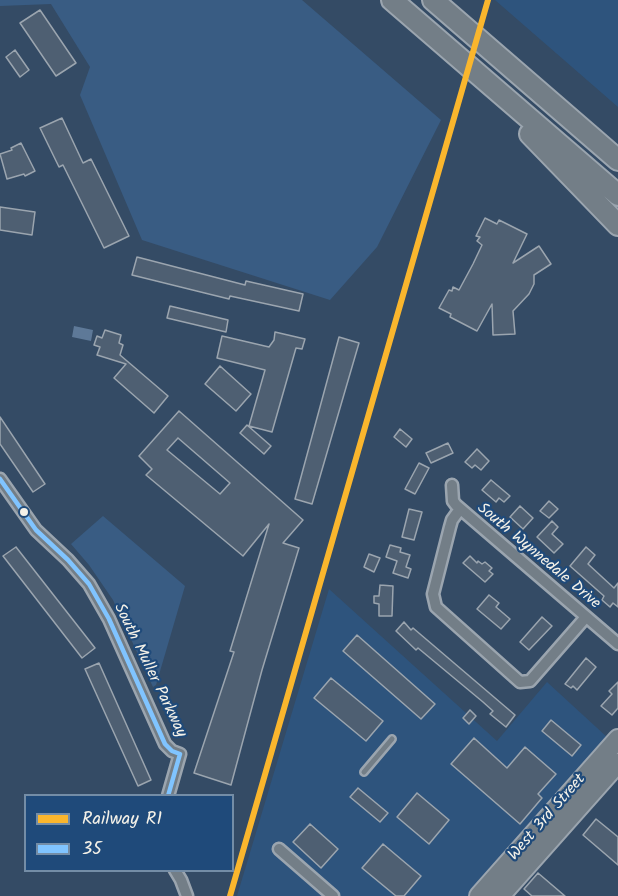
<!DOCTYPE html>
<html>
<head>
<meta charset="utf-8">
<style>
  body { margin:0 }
  #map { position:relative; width:618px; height:896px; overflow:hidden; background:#344b65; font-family:Kalam,sans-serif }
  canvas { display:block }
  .legend { position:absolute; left:24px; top:794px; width:210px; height:78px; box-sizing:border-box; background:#1f4a7a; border:2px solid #748da6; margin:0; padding:8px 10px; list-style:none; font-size:18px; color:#f4f1e8 }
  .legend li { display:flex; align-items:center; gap:12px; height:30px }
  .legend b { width:30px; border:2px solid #748da6 }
</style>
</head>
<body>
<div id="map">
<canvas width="618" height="896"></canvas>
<ul class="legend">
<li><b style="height:8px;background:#fab62d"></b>Railway R1</li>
<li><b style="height:8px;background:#80c4ff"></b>35</li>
</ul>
</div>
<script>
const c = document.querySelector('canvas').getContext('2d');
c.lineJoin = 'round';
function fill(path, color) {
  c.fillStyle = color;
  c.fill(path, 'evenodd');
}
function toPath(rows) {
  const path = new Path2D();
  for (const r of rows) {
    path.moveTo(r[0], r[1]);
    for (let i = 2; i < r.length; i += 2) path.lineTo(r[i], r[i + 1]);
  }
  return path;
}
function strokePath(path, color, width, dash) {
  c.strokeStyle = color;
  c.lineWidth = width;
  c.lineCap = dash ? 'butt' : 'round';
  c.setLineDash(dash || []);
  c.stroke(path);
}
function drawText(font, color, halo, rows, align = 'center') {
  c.font = font + ' Kalam,sans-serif';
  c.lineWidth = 4.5;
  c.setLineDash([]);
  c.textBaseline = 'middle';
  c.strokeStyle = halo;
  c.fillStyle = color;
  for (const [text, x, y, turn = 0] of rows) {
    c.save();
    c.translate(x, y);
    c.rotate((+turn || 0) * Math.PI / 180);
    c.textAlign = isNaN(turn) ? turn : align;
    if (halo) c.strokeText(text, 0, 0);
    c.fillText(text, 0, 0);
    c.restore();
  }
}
fill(toPath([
  [495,0,618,0,618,107],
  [329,589,497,741,547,682,608,738,470,896,237,896]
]), '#2e547d');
fill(toPath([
  [0,0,302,0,441,120,377,247,330,300,142,240,80,95,90,67,51,4,0,6],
  [103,516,185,586,156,685,153,687,113,600,89,565,71,544]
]), '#395c83');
fill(toPath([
  [74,326,93,330,91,341,72,337]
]), '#5e7998');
const building = toPath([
  [40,10,76,63,56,76,20,23,40,10],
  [15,50,29,70,20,77,6,57,15,50],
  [62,118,83,163,91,159,129,236,104,248,63,165,59,167,40,128,62,118],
  [21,143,35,171,25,176,24,174,7,179,0,154,12,150,11,148,21,143],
  [0,207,35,212,32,235,0,230,0,207],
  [485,218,497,224,499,220,527,234,513,263,539,246,551,264,534,275,534,284,529,294,513,311,515,334,493,335,492,304,477,331,450,317,451,314,439,308,449,290,452,291,453,287,459,290,473,264,482,245,477,241,480,237,476,236,485,218],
  [137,257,245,285,246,281,303,294,299,311,230,296,229,299,132,275,137,257],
  [170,306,228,320,226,332,167,318,170,306],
  [105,330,121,335,119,343,123,345,120,355,168,396,154,413,114,378,126,364,97,355,100,347,94,345,97,336,102,338,105,330],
  [275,332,305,339,302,349,296,348,272,432,249,426,265,370,217,358,222,336,269,347,274,340,275,332],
  [339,337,359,343,312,504,295,499,339,337],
  [220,366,251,394,236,411,205,384,220,366],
  [179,411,303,520,283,543,299,548,262,670,231,785,194,773,234,652,230,651,269,524,243,556,146,475,152,469,139,456,179,411],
  [178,438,230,483,220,494,167,450,178,438],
  [0,417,45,484,33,492,0,444,0,417],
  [247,425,271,446,264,454,240,433,247,425],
  [400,429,412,439,406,447,394,437,400,429],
  [448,443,453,453,431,463,426,453,448,443],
  [477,449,489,461,481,470,475,465,472,468,465,462,477,449],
  [419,463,429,468,415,494,405,489,419,463],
  [491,480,510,496,504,502,499,498,496,502,482,490,491,480],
  [549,501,558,509,549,518,540,511,549,501],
  [520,506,533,518,523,529,510,517,520,506],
  [409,509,422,512,414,540,402,537,409,509],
  [552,521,558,527,552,534,563,544,554,553,537,537,552,521],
  [390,545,401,548,400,552,410,555,406,567,411,569,408,578,393,573,397,561,386,557,390,545],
  [16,547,95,648,82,658,3,556,16,547],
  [586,547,595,555,588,564,614,588,618,583,618,607,613,603,610,607,602,600,604,596,570,566,586,547],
  [369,554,380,558,374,572,364,567,369,554],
  [470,556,477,563,478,561,482,564,485,562,492,568,489,571,493,574,485,582,463,563,470,556],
  [380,585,393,586,392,616,379,616,379,604,374,603,374,596,379,596,380,585],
  [489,595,499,603,496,607,510,619,501,629,477,609,489,595],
  [542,617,552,626,529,650,520,642,542,617],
  [404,622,411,630,413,628,515,715,506,727,490,714,493,711,483,702,418,648,416,650,396,631,404,622],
  [357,635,435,704,421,719,343,651,357,635],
  [586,658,596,667,577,690,573,686,571,688,565,684,586,658],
  [99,663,151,780,138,786,85,669,99,663],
  [331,678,383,721,366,741,314,698,331,678],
  [618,682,618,708,612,715,601,706,612,694,609,691,618,682],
  [470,710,476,716,469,724,463,718,470,710],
  [551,720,581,745,572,756,542,731,551,720],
  [474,738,507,768,525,747,556,774,538,794,542,798,520,824,451,764,474,738],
  [358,788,388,813,380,822,350,797,358,788],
  [417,793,449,820,429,844,397,817,417,793],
  [596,819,618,837,618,865,583,835,596,819],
  [310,824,338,849,321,868,293,842,310,824],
  [383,844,421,876,404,896,396,896,362,868,383,844],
  [538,873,565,896,532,896,524,889,538,873]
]);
fill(building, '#4e5f72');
strokePath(building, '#9ba5af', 1.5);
const service = toPath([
  [364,772,392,739]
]);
const minor = toPath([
  [0,479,36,530,68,560,89,584,109,619,165,744,172,751,180,754,168,796],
  [452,485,453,501,456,505,618,644],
  [460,509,452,520,450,527,433,594,436,607,520,682,530,681,586,617],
  [279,849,333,896],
  [175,870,181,880,187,896]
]);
const primary = toPath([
  [479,896,618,739],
  [500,896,618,763]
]);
const motorway = toPath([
  [392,0,618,195],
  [433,0,618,160],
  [530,134,618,225]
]);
strokePath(service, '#9ba5af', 10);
strokePath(minor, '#9ba5af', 15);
strokePath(primary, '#9ba5af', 22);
strokePath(motorway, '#9ba5af', 24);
strokePath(service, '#737e87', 5);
strokePath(minor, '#737e87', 10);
strokePath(primary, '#737e87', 18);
strokePath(motorway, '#737e87', 20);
strokePath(toPath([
  [0,479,36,530,68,560,89,584,109,619,165,744,172,751,180,754,168,796]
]), '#80c4ff', 4.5);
strokePath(toPath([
  [230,896,488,0]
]), '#fab62d', 6);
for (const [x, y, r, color] of [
  [24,512,5,"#f4f1e8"]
]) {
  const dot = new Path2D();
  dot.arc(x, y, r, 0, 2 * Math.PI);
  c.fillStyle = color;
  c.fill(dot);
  strokePath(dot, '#1f4a7a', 2);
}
drawText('16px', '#f4f1e8', '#1f4a7a', [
  ["South Wynnedale Drive",538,557,40],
  ["South Muller Parkway",149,671,64],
  ["West 3rd Street",548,818,-49]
]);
</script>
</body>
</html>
